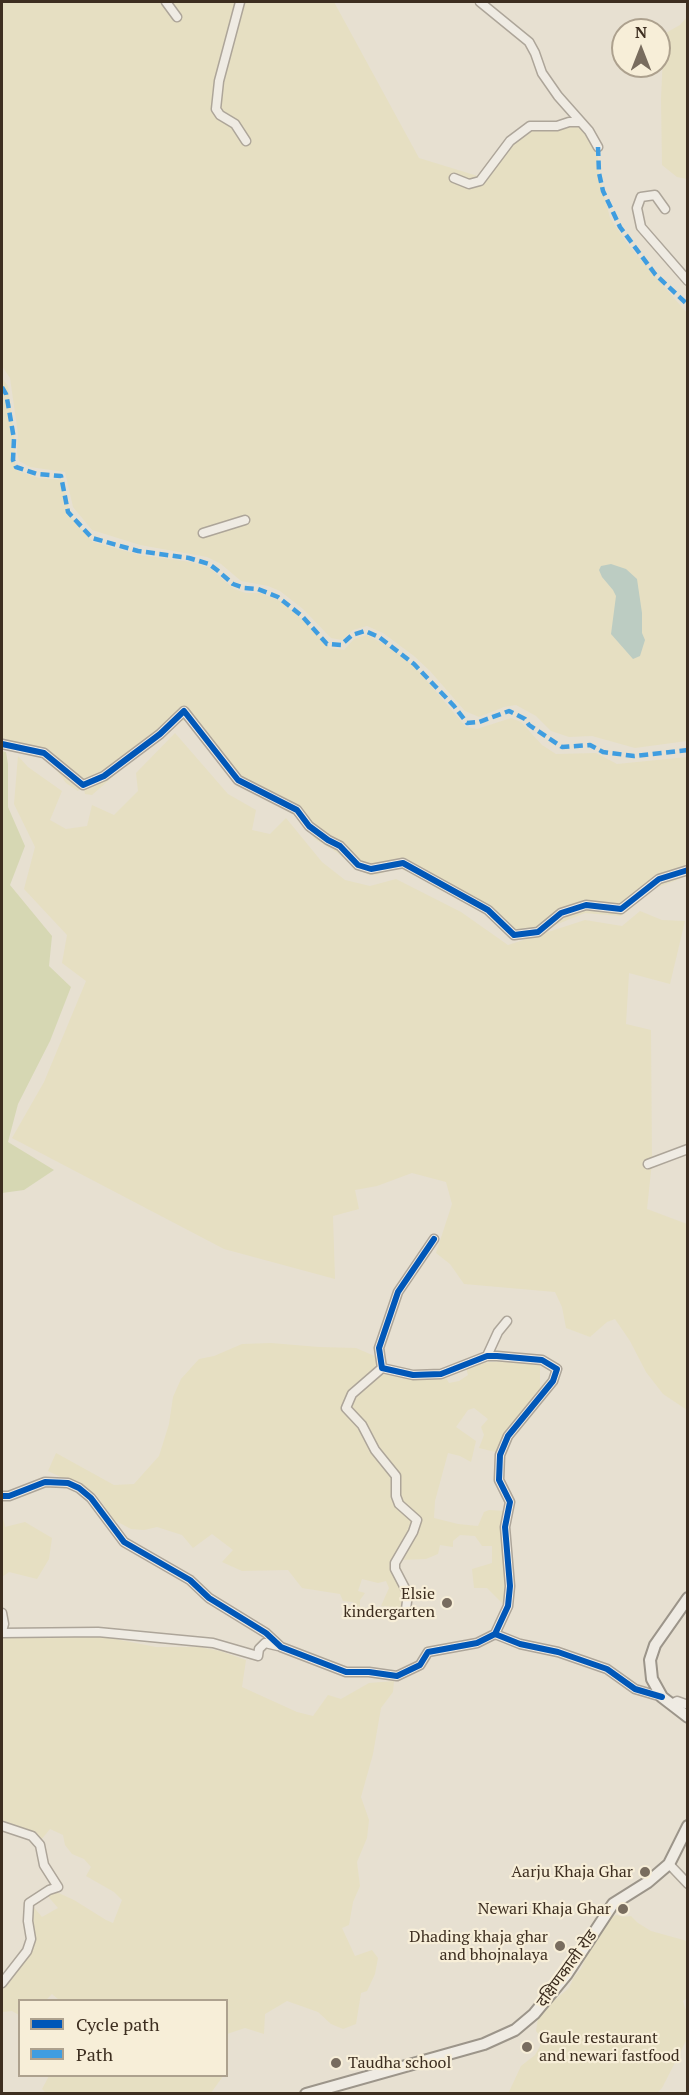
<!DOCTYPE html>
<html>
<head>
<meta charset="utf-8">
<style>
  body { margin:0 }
  #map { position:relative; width:689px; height:2095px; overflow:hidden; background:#e7e0d1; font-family:"PT Serif",serif }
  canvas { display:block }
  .frame { position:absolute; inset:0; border:3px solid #3d2e20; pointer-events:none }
  .legend { position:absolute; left:18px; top:1999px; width:210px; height:78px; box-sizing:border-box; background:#f7eed8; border:2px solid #ada18e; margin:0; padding:8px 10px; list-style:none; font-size:18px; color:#3d2e20 }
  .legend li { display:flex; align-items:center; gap:12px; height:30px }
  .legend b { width:30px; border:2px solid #ada18e }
  .north { position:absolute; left:611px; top:18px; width:60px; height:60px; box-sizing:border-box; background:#f7eed8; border:2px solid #ada18e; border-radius:50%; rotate:0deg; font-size:16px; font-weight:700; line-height:24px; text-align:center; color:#3d2e20 }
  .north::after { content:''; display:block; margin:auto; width:21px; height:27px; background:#786c5e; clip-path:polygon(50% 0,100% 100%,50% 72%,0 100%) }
</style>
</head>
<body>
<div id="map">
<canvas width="689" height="2095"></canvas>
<div class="frame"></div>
<ul class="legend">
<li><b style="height:8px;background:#0057b8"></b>Cycle path</li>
<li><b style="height:8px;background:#3f9de0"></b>Path</li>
</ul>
<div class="north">N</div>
</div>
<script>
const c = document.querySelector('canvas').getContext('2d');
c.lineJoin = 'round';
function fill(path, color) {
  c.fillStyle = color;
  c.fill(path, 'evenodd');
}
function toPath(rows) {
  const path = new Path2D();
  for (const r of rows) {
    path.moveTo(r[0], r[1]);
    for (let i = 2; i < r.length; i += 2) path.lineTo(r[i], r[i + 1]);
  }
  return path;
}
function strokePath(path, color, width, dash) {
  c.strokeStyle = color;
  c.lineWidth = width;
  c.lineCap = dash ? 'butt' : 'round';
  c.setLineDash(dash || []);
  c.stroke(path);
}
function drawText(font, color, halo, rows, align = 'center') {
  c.font = font + ' "PT Serif","Noto Sans Devanagari",serif';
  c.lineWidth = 4.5;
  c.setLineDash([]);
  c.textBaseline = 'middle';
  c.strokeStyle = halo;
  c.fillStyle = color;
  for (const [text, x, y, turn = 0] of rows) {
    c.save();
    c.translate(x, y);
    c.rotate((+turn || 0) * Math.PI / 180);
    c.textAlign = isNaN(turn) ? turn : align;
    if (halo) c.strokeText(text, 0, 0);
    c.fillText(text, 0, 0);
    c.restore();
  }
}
fill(toPath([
  [2,2,334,2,419,158,484,178,510,141,530,127,579,122,597,147,599,173,610,218,629,246,687,313,687,741,635,748,592,736,569,737,551,731,536,716,516,705,504,707,479,717,465,711,430,671,414,656,383,633,367,626,353,630,342,640,331,638,303,609,280,591,268,586,241,581,221,564,207,557,140,545,92,530,73,507,65,472,30,467,19,461,17,452,18,434,10,378,2,366],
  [687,17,687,179,677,177,662,165,661,99,664,34,680,25],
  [2,378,8,386,15,443,15,464,18,471,39,478,63,480,70,516,93,542,140,555,191,562,210,568,234,589,246,593,260,593,280,601,303,620,330,648,344,650,354,639,367,635,393,649,416,668,466,727,477,729,511,718,521,722,542,745,556,754,596,753,617,764,687,757,687,876,651,890,621,916,585,913,533,934,514,935,477,909,410,873,401,869,394,869,376,875,369,875,360,871,336,852,315,839,295,814,236,783,187,721,180,721,173,724,92,795,85,794,83,785,78,791,66,783,47,757,2,745],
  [175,733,228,794,256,810,252,830,270,834,286,818,322,862,345,880,370,886,396,879,461,912,508,945,585,920,622,926,640,911,662,920,685,921,670,984,629,973,626,1024,651,1030,652,1162,647,1209,687,1224,687,1410,663,1394,646,1372,630,1341,615,1319,607,1322,590,1337,566,1328,562,1307,555,1292,464,1284,450,1264,436,1253,452,1204,446,1182,412,1173,377,1186,355,1190,359,1209,333,1216,335,1279,224,1249,12,1138,44,1082,86,981,62,963,67,935,24,889,35,847,14,804,18,756,28,767,62,791,50,820,66,829,87,826,92,805,114,815,138,791,136,773],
  [271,1343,319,1347,356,1348,377,1357,384,1374,415,1380,446,1378,449,1383,459,1381,468,1375,466,1368,479,1363,518,1360,540,1364,540,1388,546,1388,499,1453,479,1448,484,1435,481,1427,488,1419,474,1408,468,1410,456,1427,476,1441,471,1462,460,1456,448,1453,435,1501,434,1518,458,1524,478,1526,484,1512,489,1510,506,1511,508,1609,487,1588,474,1588,472,1569,492,1563,492,1546,482,1546,475,1536,460,1535,453,1541,453,1547,440,1545,438,1554,426,1559,399,1560,393,1569,404,1587,408,1608,381,1606,389,1588,386,1581,378,1583,362,1579,358,1591,365,1593,360,1600,360,1609,354,1610,353,1602,343,1601,340,1594,302,1588,288,1570,242,1571,222,1562,233,1550,212,1534,193,1548,182,1535,157,1527,144,1530,131,1529,114,1520,96,1494,48,1471,56,1453,114,1485,134,1484,159,1456,169,1424,173,1397,181,1379,199,1359,214,1356,242,1344],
  [2,1514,5,1527,25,1522,52,1538,49,1559,37,1579,9,1572,2,1577],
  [11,1636,105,1637,156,1647,200,1647,220,1651,246,1660,242,1687,297,1712,313,1716,328,1695,341,1699,369,1683,394,1681,393,1692,381,1708,373,1754,361,1797,369,1820,367,1838,357,1862,360,1886,353,1902,349,1925,342,1928,355,1956,372,1950,378,1958,375,1974,367,1991,361,1993,356,2024,343,2029,331,2024,318,2012,287,2001,265,2014,264,2034,245,2028,227,2034,226,2000,59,2000,52,1994,46,2000,20,2000,19,2015,12,2011,2,2012,2,1981,27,1951,31,1904,42,1917,58,1908,46,1894,54,1891,74,1900,106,1920,113,1923,122,1900,114,1892,86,1876,91,1867,84,1859,72,1854,65,1845,63,1835,50,1829,41,1840,31,1831,2,1820,2,1638],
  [617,1915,623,1917,631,1916,638,1923,651,1931,687,1941,687,1998,683,2001,685,2008,687,2010,687,2039,662,2088,657,2093,508,2094,521,2066,535,2055,540,2046,541,2037,536,2031,538,2018,551,2003,569,1988,574,1977,581,1969,591,1944,612,1916],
  [49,2076,223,2076,211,2093,46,2093,42,2089]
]), '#e6dfc2');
fill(toPath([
  [2,751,6,752,8,764,8,807,25,846,10,885,52,936,49,966,71,987,50,1041,18,1104,8,1142,54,1170,24,1190,2,1193]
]), '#d6d7b3');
fill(toPath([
  [611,564,626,569,637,579,642,613,642,633,645,640,640,656,633,659,611,634,616,596,613,590,602,577,599,570,601,566]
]), '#bcccc2');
const minor = toPath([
  [166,2,177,17],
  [240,2,219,81,216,109,220,115,235,124,246,141],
  [480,2,529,42,535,53,542,73,558,96,589,131,598,147],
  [454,178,469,184,480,181,510,141,530,126,557,126,569,122,579,122],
  [665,209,655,195,641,197,637,208,641,227,688,281],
  [203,533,245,520],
  [2,744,44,753,83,785,104,776,160,734,184,711,238,780,297,810,309,826,328,840,340,846,358,865,371,869,403,863,488,910,514,935,538,932,561,913,586,905,621,909,659,879,688,870],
  [648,1164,688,1149],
  [434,1239,398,1292,379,1348,382,1368,413,1375,441,1374,487,1356,497,1356,542,1360,557,1369,553,1381,508,1436,500,1455,499,1480,510,1502,505,1527,510,1586,508,1606,495,1634],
  [487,1356,498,1332,507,1321],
  [382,1368,352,1394,346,1408,362,1425,375,1450,396,1476,396,1496,399,1504,417,1520,413,1532,395,1563,395,1569,408,1594,406,1609],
  [2,1496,9,1496,45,1482,68,1483,79,1488,91,1498,124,1542,190,1580,209,1598,266,1633,281,1647,346,1672,369,1672,397,1676,420,1665,428,1652,477,1643,495,1634,520,1644,558,1652,607,1669,635,1689,662,1697],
  [2,1613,4,1624,2,1631],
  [2,1633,98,1632,213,1643,258,1656,259,1649,265,1643,278,1646],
  [671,1704,677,1701,688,1705],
  [2,1826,32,1836,40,1845,44,1865,58,1887,49,1890,29,1903,28,1921,31,1939,27,1951,2,1983],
  [669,1864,688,1884]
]);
const secondary = toPath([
  [688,1598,655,1645,650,1660,652,1679,662,1697,688,1717],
  [306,2094,484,2044,515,2030,534,2014,567,1974,613,1904,648,1882,669,1864,688,1826]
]);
strokePath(minor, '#ada599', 11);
strokePath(secondary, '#9c958a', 14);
strokePath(minor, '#efebe3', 8);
strokePath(secondary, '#efebe3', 10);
strokePath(toPath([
  [598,147,599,173,603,191,620,227,655,274,688,305],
  [2,387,6,394,8,404,14,439,13,460,16,467,37,474,61,476,68,512,92,538,138,551,189,558,209,564,217,570,233,584,244,588,258,589,278,597,302,616,327,644,341,645,352,635,365,631,379,637,414,664,454,706,467,723,479,722,509,711,525,719,529,725,562,747,590,745,603,752,634,756,688,750]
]), '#3f9de0', 4.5, [9, 4.5]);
strokePath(toPath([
  [2,744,44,753,83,785,104,776,160,734,184,711,238,780,297,810,309,826,328,840,340,846,358,865,371,869,403,863,488,910,514,935,538,932,561,913,586,905,621,909,659,879,688,870],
  [434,1239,398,1292,379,1348,382,1368,413,1375,441,1374,487,1356,497,1356,542,1360,557,1369,553,1381,508,1436,500,1455,499,1480,510,1502,505,1527,510,1586,508,1606,495,1634],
  [2,1496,9,1496,45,1482,68,1483,79,1488,91,1498,124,1542,190,1580,209,1598,266,1633,281,1647,346,1672,369,1672,397,1676,420,1665,428,1652,477,1643,495,1634,520,1644,558,1652,607,1669,635,1689,662,1697]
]), '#0057b8', 6);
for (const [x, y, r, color] of [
  [447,1603,6,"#786c5e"],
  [645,1872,6,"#786c5e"],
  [623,1909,6,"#786c5e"],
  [560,1946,6,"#786c5e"],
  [527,2047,6,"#786c5e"],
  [336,2063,6,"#786c5e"]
]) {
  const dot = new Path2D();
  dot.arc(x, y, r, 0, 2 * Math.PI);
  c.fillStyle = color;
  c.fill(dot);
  strokePath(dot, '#f7eed8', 2);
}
drawText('16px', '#3d2e20', '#f7eed8', [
  ["Elsie",435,1594],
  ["kindergarten",435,1612],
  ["Aarju Khaja Ghar",633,1872],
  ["Newari Khaja Ghar",611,1909],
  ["Dhading khaja ghar",548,1937],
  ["and bhojnalaya",548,1955],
  ["Gaule restaurant",539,2038,"left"],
  ["and newari fastfood",539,2056,"left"],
  ["Taudha school",348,2063,"left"]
], 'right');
drawText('16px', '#3d2e20', '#f7eed8', [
  ["दक्षिणकाली रोड",567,1969,-54]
]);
</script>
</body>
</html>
